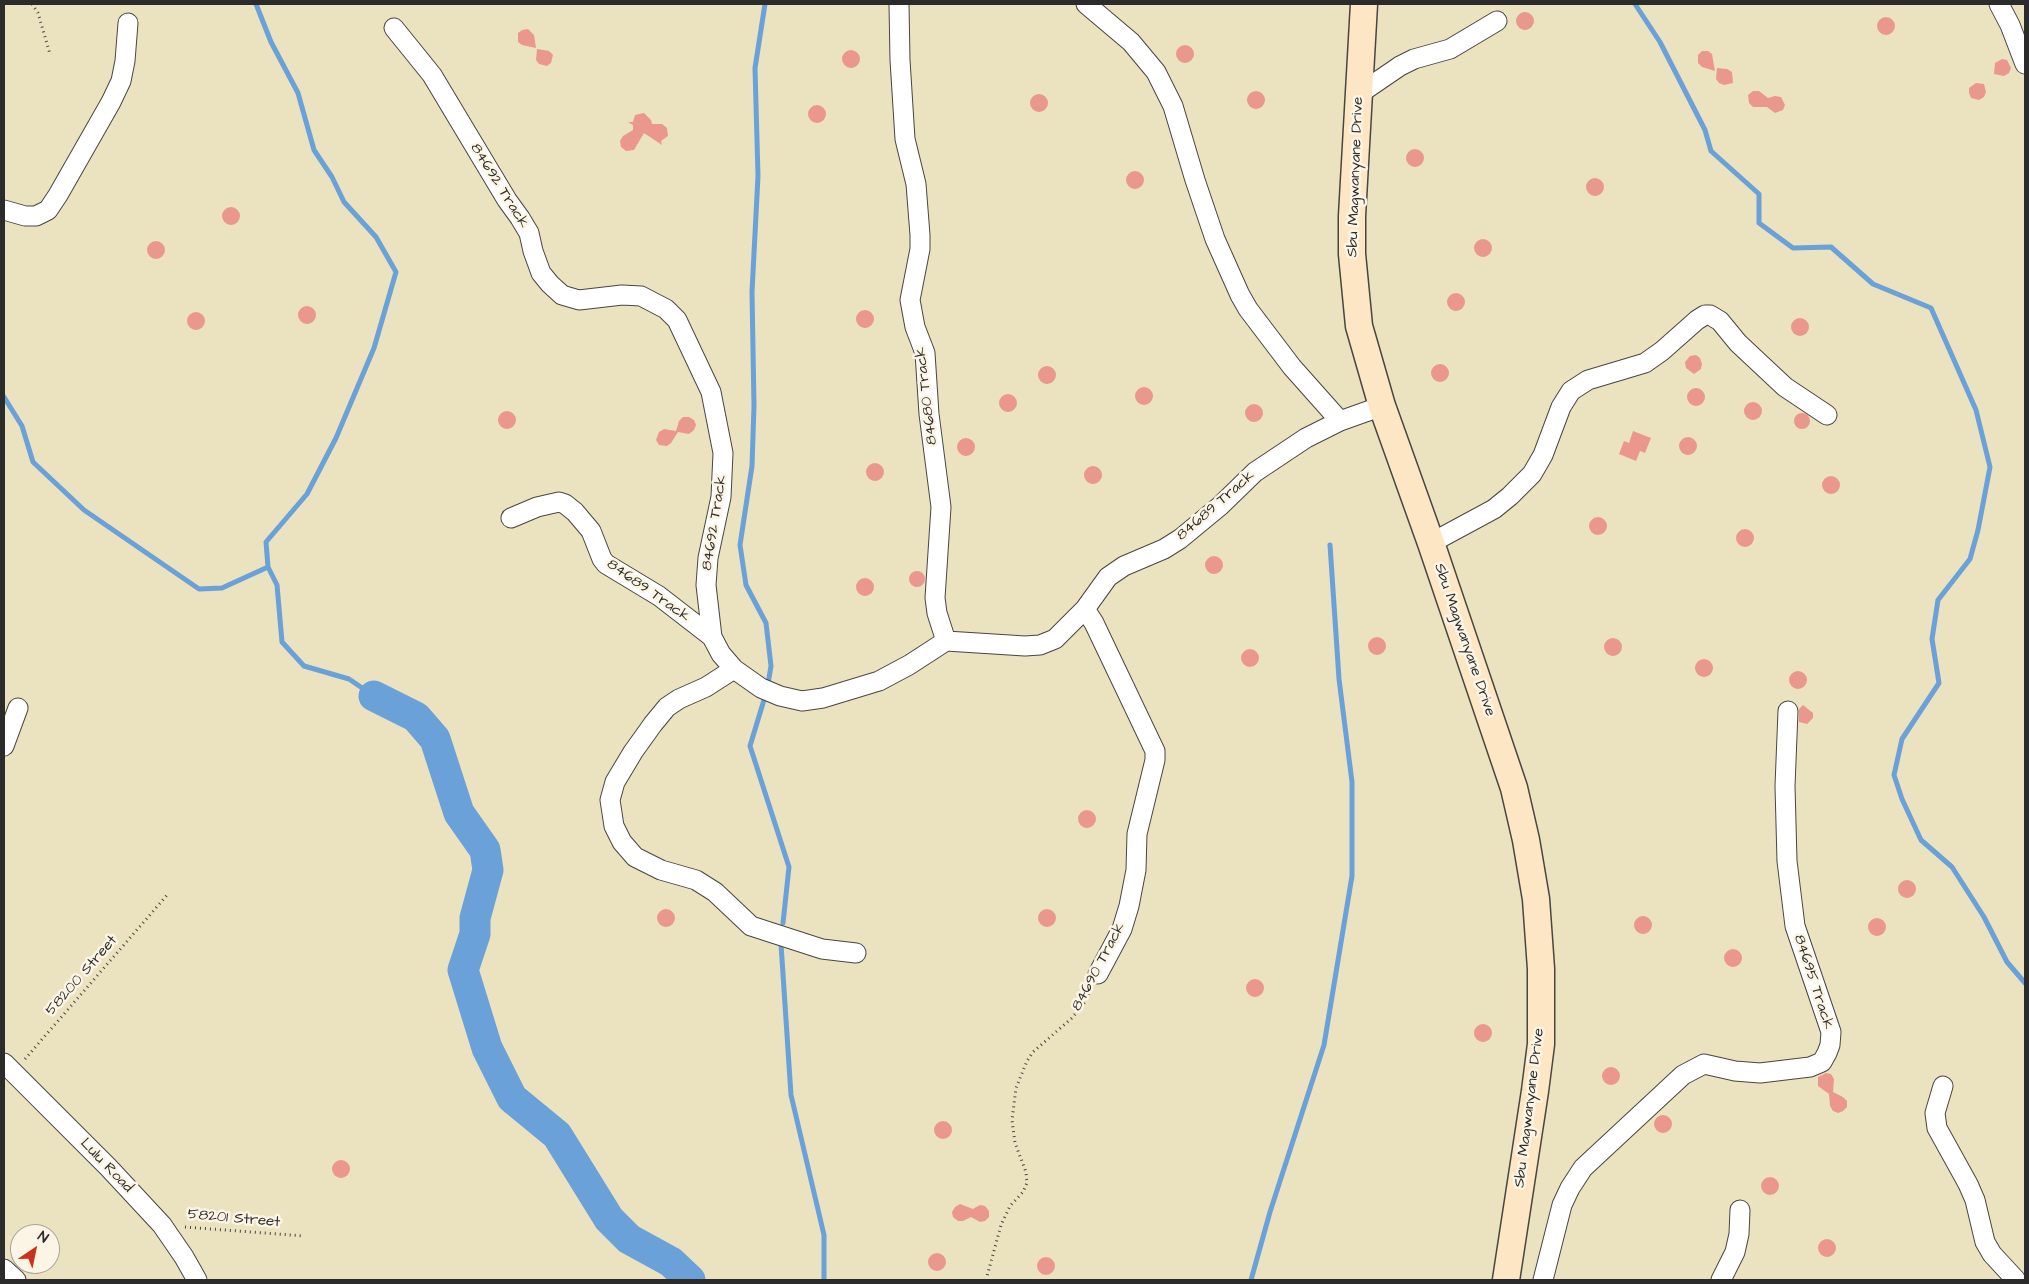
<!DOCTYPE html>
<html>
<head>
<meta charset="utf-8">
<style>
  body { margin:0 }
  #map { position:relative; width:2029px; height:1284px; overflow:hidden; background:#ebe2c0; font-family:"Architects Daughter",sans-serif }
  canvas { display:block }
  .frame { position:absolute; inset:0; border:5px solid #2b2b2b; pointer-events:none }
  .north { position:absolute; left:10px; top:1224px; width:50px; height:50px; box-sizing:border-box; background:#fcf5e5; border:1px solid #a8a49b; border-radius:50%; rotate:34deg; font-size:14px; font-weight:700; line-height:20px; text-align:center; color:#2b2b2b }
  .north::after { content:''; display:block; margin:auto; width:18px; height:22px; background:#c8321e; clip-path:polygon(50% 0,100% 100%,50% 72%,0 100%) }
</style>
</head>
<body>
<div id="map">
<canvas width="2029" height="1284"></canvas>
<div class="frame"></div>
<div class="north">N</div>
</div>
<script>
const c = document.querySelector('canvas').getContext('2d');
c.lineJoin = 'round';
function toPath(rows) {
  const path = new Path2D();
  for (const r of rows) {
    if (r.length === 3) {
      path.moveTo(r[0] + r[2], r[1]);
      path.arc(r[0], r[1], r[2], 0, 2 * Math.PI);
      continue;
    }
    path.moveTo(r[0], r[1]);
    for (let i = 2; i < r.length; i += 2) path.lineTo(r[i], r[i + 1]);
  }
  return path;
}
function strokePath(path, color, width, dash) {
  c.strokeStyle = color;
  c.lineWidth = width;
  c.lineCap = dash ? 'butt' : 'round';
  c.setLineDash(dash || []);
  c.stroke(path);
}
function fill(path, color) {
  c.fillStyle = color;
  c.fill(path, 'evenodd');
}
function drawText(font, color, halo, rows, align = 'center') {
  c.font = font + ' "Architects Daughter",sans-serif';
  c.lineWidth = 5;
  c.setLineDash([]);
  c.textBaseline = 'middle';
  c.strokeStyle = halo;
  c.fillStyle = color;
  for (const [text, x, y, turn = 0] of rows) {
    c.save();
    c.translate(x, y);
    c.rotate((+turn || 0) * Math.PI / 180);
    c.textAlign = isNaN(turn) ? turn : align;
    if (halo) c.strokeText(text, 0, 0);
    c.fillText(text, 0, 0);
    c.restore();
  }
}
strokePath(toPath([
  [256,4,271,42,298,93,314,150,332,177,344,202,376,237,396,272,374,348,336,438,307,494,266,542,268,567,277,585,282,642,304,666,349,679,374,696],
  [765,4,755,68,758,176,752,292,754,406,752,466,740,545,746,585,766,623,771,666,767,690,750,746,789,867,783,923],
  [1635,4,1660,42,1705,130,1711,151,1759,194,1759,223,1793,248,1831,247,1873,284,1931,308,1976,410,1990,467,1978,530,1970,559,1938,600,1932,639,1939,683,1902,739,1894,775,1902,799,1921,840,1952,867,1984,917,2007,962,2025,983],
  [4,397,22,426,33,462,84,510,199,589,222,588,268,567],
  [781,944,791,1095,824,1235,824,1280],
  [1251,1280,1270,1212,1324,1045,1352,876,1352,782,1339,679,1330,545]
]), '#6aa1d8', 5);
strokePath(toPath([
  [374,696,416,717,435,739,459,813,485,850,488,870,475,918,475,934,463,970,487,1048,512,1098,557,1135,609,1219,629,1239,671,1262,690,1280]
]), '#6aa1d8', 31);
fill(toPath([
  [1525,21,9],
  [1886,26,9],
  [528,29,534,35,536,48,522,45,518,42,518,33,522,30],
  [1185,54,9],
  [537,49,549,51,553,55,551,63,547,66,539,64,536,60],
  [851,59,9],
  [1702,51,1708,51,1712,54,1715,71,1702,67,1698,63,1698,55],
  [2002,59,2007,60,2011,68,2009,73,2004,76,1994,74,1995,63],
  [1717,68,1727,69,1732,72,1733,83,1724,85,1719,83,1716,79],
  [1976,83,1984,84,1986,92,1984,97,1979,100,1971,98,1969,93,1969,88],
  [1753,91,1759,91,1768,98,1775,96,1781,97,1785,105,1783,110,1775,113,1767,107,1753,107,1749,103,1748,95],
  [1256,100,9],
  [1039,103,9],
  [817,114,9],
  [644,113,651,120,652,124,662,124,667,128,668,136,661,141,662,145,644,133,634,150,626,151,621,147,620,141,623,136,633,130,633,125,628,122,633,122,635,115],
  [1415,158,9],
  [1135,180,9],
  [1595,187,9],
  [231,216,9],
  [1483,248,9],
  [156,250,9],
  [1456,302,9],
  [307,315,9],
  [865,319,9],
  [196,321,9],
  [1800,327,9],
  [1696,355,1700,358,1702,364,1701,369,1694,374,1686,368,1685,362,1690,356],
  [1440,373,9],
  [1047,375,9],
  [1144,396,9],
  [1696,397,9],
  [1008,403,9],
  [1753,411,9],
  [1254,413,9],
  [507,420,9],
  [1802,421,8],
  [683,417,689,417,694,420,696,425,694,430,689,434,678,432,671,443,667,446,659,445,656,440,659,432,664,429,676,431,679,421],
  [1633,431,1651,438,1645,453,1640,451,1636,461,1619,454,1624,441,1629,443],
  [1688,446,9],
  [966,447,9],
  [875,472,9],
  [1093,475,9],
  [1831,485,9],
  [1598,526,9],
  [1745,538,9],
  [1214,565,9],
  [917,579,8],
  [865,587,9],
  [1377,646,9],
  [1613,647,9],
  [1250,658,9],
  [1704,668,9],
  [1798,680,9],
  [1803,705,1813,713,1813,718,1807,724,1799,722,1799,709],
  [1087,819,9],
  [1907,889,9],
  [1047,918,9],
  [666,918,9],
  [1643,925,9],
  [1877,927,9],
  [1733,958,9],
  [1255,988,9],
  [1483,1033,9],
  [1611,1076,9],
  [1826,1073,1831,1074,1834,1079,1833,1092,1843,1097,1847,1101,1847,1107,1843,1111,1838,1113,1833,1111,1830,1106,1829,1094,1818,1086,1818,1077],
  [1663,1124,9],
  [943,1130,9],
  [341,1169,9],
  [1770,1186,9],
  [960,1204,973,1209,980,1205,985,1206,989,1211,989,1217,985,1221,980,1222,971,1217,963,1221,958,1221,953,1217,952,1212,955,1207],
  [1827,1248,9],
  [937,1262,9],
  [1046,1266,9]
]), '#ea988e');
const street = toPath([
  [899,4,900,60,905,139,916,184,920,235,920,249,910,300,915,327,925,353,929,414,941,507,935,598,937,613,946,641],
  [1086,4,1131,42,1156,72,1173,106,1195,180,1215,239,1240,295,1248,309,1292,367,1340,421],
  [1999,4,2010,25,2025,64],
  [394,28,432,75,507,200,520,218,529,233,533,251,541,273,550,284,562,295,579,300,622,295,641,296,666,309,677,320,711,392,723,453,721,497,708,558,706,585,712,637],
  [1359,94,1400,66,1414,59,1450,49,1497,21],
  [4,210,25,216,36,216,48,210,58,195,111,102,121,81,125,61,128,23],
  [511,518,537,507,559,502,565,504,575,512,591,531,602,559,606,564,659,596,712,637,721,654,734,669,761,688,780,696,802,701,823,698,879,681,909,665,946,641,1025,646,1040,645,1055,639,1085,609,1108,577,1124,566,1164,549,1180,539,1220,506,1255,472,1306,438,1340,421,1382,406],
  [1431,543,1494,509,1510,496,1532,474,1543,455,1561,407,1571,391,1588,380,1645,363,1662,351,1697,320,1705,315,1710,315,1720,321,1738,343,1785,387,1827,415],
  [1085,609,1094,623,1155,751,1155,760,1137,834,1136,870,1129,906,1122,929,1098,974],
  [734,669,706,687,679,699,667,707,653,724,633,752,615,782,610,800,614,826,622,842,635,857,661,870,696,880,715,892,751,926,822,949,856,953],
  [4,746,18,708],
  [4,1063,109,1168,162,1225,184,1257,197,1280],
  [1943,1086,1935,1113,1937,1128,1968,1184,1975,1200,1985,1242,1992,1254,2016,1280],
  [4,1269,16,1280],
  [1543,1280,1562,1205,1570,1188,1583,1168,1683,1075,1704,1064,1735,1071,1760,1073,1810,1067,1822,1062,1827,1053,1830,1045,1831,1032,1795,926,1787,861,1785,786,1788,711],
  [1721,1280,1735,1252,1739,1234,1740,1210]
]);
const secondary = toPath([
  [1364,4,1352,216,1352,254,1359,326,1382,406,1431,543,1514,788,1526,840,1536,899,1541,969,1541,1044,1535,1091,1506,1280]
]);
strokePath(street, '#484641', 21);
strokePath(secondary, '#484641', 29);
strokePath(toPath([
  [32,4,38,13,50,54],
  [25,1059,168,894],
  [185,1227,304,1236],
  [986,1280,1001,1225,1010,1206,1023,1192,1027,1183,1026,1172,1015,1143,1012,1120,1016,1088,1027,1061,1033,1052,1072,1018,1085,1002,1091,988]
]), '#484641', 3, [1, 4]);
strokePath(street, '#fff', 19);
strokePath(secondary, '#fce6c4', 26);
drawText('15px', '#2b2b2b', '#fcf5e5', [
  ["Sbu Magwanyane Drive",1356,177,-88],
  ["84692 Track",499,186,58],
  ["84680 Track",927,396,-97],
  ["84689 Track",1216,506,-41],
  ["84692 Track",715,523,-81],
  ["84689 Track",648,591,35],
  ["Sbu Magwanyane Drive",1464,640,71],
  ["84690 Track",1099,967,-62],
  ["58200 Street",82,976,-49],
  ["84695 Track",1813,982,72],
  ["Sbu Magwanyane Drive",1530,1108,-83],
  ["Lulu Road",106,1166,46],
  ["58201 Street",234,1219,5]
]);
</script>
</body>
</html>
